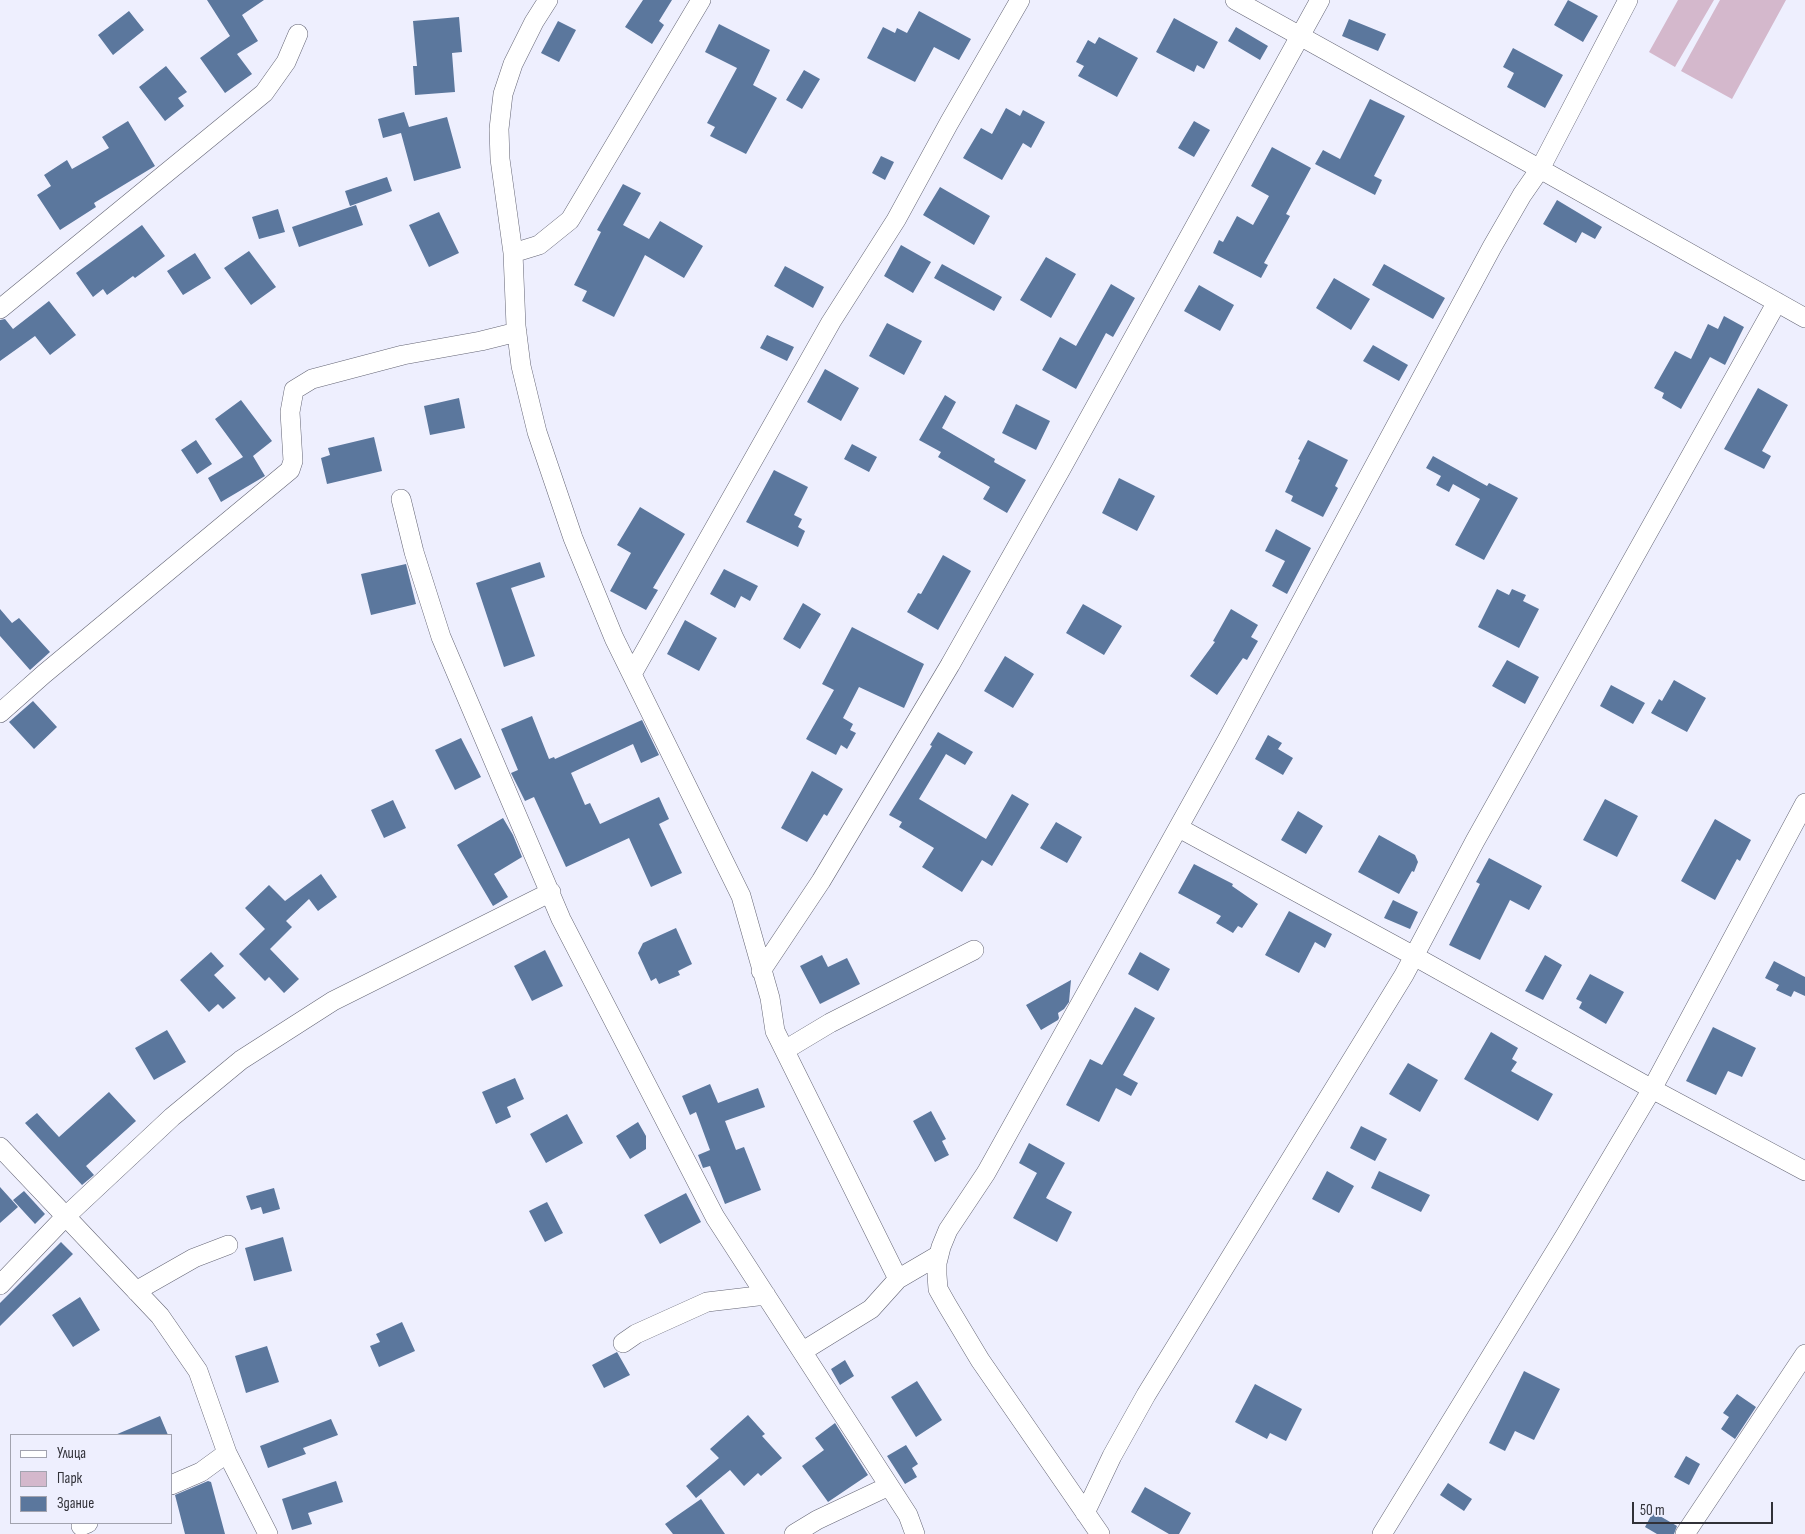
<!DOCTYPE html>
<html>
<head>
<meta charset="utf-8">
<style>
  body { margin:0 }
  #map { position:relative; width:1805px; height:1534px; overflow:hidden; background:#eeeffe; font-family:"Sofia Sans Condensed",sans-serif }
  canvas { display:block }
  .legend { position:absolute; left:10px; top:1434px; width:162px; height:90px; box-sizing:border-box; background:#eeeffe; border:1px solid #a2a3af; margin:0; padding:6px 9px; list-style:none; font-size:15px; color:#313138 }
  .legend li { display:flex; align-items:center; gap:10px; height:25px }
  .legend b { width:25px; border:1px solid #a2a3af }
  .scale { position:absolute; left:1632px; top:1502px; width:141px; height:22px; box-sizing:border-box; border:2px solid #313138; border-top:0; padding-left:6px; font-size:15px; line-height:18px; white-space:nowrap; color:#313138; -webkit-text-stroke:4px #eeeffe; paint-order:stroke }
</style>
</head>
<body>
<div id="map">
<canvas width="1805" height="1534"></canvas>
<ul class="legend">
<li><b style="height:6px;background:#fff"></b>Улица</li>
<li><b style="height:14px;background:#d4b8cc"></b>Парк</li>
<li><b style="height:14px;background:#5b779d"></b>Здание</li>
</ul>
<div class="scale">50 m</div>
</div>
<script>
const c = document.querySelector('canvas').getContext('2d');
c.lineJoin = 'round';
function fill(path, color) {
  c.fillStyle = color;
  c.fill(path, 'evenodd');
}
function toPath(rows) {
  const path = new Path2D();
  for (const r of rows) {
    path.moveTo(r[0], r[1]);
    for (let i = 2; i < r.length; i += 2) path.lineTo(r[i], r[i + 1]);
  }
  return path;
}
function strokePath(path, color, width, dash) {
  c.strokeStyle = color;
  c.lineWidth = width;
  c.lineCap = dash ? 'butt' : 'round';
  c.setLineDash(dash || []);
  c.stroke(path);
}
fill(toPath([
  [1678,0,1714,0,1675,67,1649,52],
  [1720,0,1786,0,1732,99,1681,71]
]), '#d4b8cc');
fill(toPath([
  [207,0,264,0,242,15,258,41,237,54,252,74,225,93,200,58,230,36],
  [643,0,672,0,659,21,664,25,652,44,625,27],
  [1568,0,1598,16,1583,42,1554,25],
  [129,11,144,30,113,55,98,35],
  [919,11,971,39,959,60,934,47,915,82,867,58,883,27,895,33,897,28,907,33],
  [459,17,462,52,452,53,455,92,415,95,413,66,417,66,413,21],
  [1174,18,1218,42,1204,69,1197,65,1194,72,1156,52],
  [1349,19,1386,34,1378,51,1342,36],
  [558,21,576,30,559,62,541,53],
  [719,24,770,50,753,85,777,98,746,154,710,136,715,127,707,123,737,68,705,52],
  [1236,27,1268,46,1260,60,1228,41],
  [1099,37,1138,58,1117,97,1078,76,1084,66,1076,62,1088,40,1095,44],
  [1513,48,1563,75,1545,108,1507,87,1514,73,1503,67],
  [166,66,187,92,178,98,184,106,165,121,139,87],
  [804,70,820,79,802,109,786,100],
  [1370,99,1405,116,1374,176,1382,180,1375,195,1315,164,1323,150,1340,159],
  [1006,108,1020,116,1023,110,1045,122,1031,148,1023,143,1002,180,963,158,981,128,992,134],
  [404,112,409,127,447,117,461,168,414,181,401,133,383,138,378,119],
  [128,121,155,166,94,203,96,207,60,230,37,195,51,186,44,175,67,160,72,169,109,148,102,137],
  [1194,121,1210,130,1194,157,1178,148],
  [1272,147,1311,168,1286,214,1290,216,1264,263,1268,265,1261,278,1213,253,1219,240,1223,242,1237,216,1253,225,1269,196,1251,186],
  [881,156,894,162,885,180,872,173],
  [387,177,392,191,350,206,345,191],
  [623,184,641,193,623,225,649,239,660,221,703,246,684,278,645,255,614,317,582,301,587,291,574,285,601,232,597,230],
  [940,187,990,216,974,245,923,215],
  [1557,200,1602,227,1595,239,1582,232,1576,243,1543,224],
  [356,205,363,225,299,247,292,227],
  [278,209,285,232,259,239,252,217],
  [439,212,459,253,429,267,409,225],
  [142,225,165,256,135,278,133,276,107,295,103,289,93,297,76,273],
  [901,245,931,262,913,293,884,276],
  [249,251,276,287,251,305,224,268],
  [195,253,211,278,183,295,167,271],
  [1046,257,1076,274,1051,318,1020,300],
  [942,264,1002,297,994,311,934,278],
  [1384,264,1445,298,1433,319,1372,285],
  [785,266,824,287,813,308,774,286],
  [1334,278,1370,299,1351,330,1316,308],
  [1111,284,1135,298,1113,337,1106,333,1076,389,1042,370,1060,337,1076,346],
  [1199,285,1234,305,1220,331,1184,311],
  [49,301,76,335,50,355,35,336,0,361,0,320,5,319,13,329],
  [1724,316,1744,327,1725,365,1710,357,1681,409,1662,398,1664,393,1654,388,1675,351,1691,359,1708,324,1718,329],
  [887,323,922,341,904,375,869,356],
  [767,335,794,347,787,361,760,348],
  [1373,345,1408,365,1399,381,1363,361],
  [825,369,859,388,841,421,807,402],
  [1758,388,1788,405,1762,451,1771,456,1764,469,1724,449],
  [945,395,956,402,942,428,995,459,994,462,1026,480,1007,513,983,499,990,487,938,457,941,452,919,440],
  [459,398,465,428,430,435,424,406],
  [241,400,272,441,253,456,265,476,221,502,208,478,243,457,215,419],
  [1016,404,1050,421,1036,450,1002,433],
  [374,437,382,471,327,484,321,458,330,455,328,448],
  [196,440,212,464,197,474,181,450],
  [1308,440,1348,460,1335,486,1338,488,1323,517,1291,501,1293,496,1285,492,1300,460,1298,459],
  [852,444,877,457,869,472,844,459],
  [1433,456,1487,486,1489,483,1518,498,1484,560,1455,545,1480,499,1453,484,1449,492,1436,485,1441,476,1426,468],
  [774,470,808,487,794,515,802,519,798,527,805,531,798,547,746,522],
  [1119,478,1155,496,1137,531,1102,513],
  [640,507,685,534,653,588,658,590,646,610,610,591,631,553,617,545],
  [1276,529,1311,548,1287,594,1272,586,1285,561,1265,551],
  [943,555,971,571,938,630,907,612,918,593,921,594],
  [540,562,545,577,511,588,535,656,504,667,476,583],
  [406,564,416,604,371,615,361,574],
  [724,569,758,586,750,601,741,596,735,608,710,594],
  [1497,589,1509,595,1512,589,1526,595,1523,601,1539,609,1519,648,1478,627],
  [803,603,821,614,800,649,783,639],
  [1083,604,1122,626,1104,655,1066,633],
  [0,609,12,623,19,618,50,652,30,670,0,636],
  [1231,609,1258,625,1251,637,1258,641,1247,660,1243,658,1217,695,1190,676,1215,642,1213,641],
  [685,620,717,638,699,671,667,654],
  [852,627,924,664,904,708,859,687,843,718,853,724,850,730,856,733,847,749,841,745,836,755,806,739,834,690,822,684],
  [1005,656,1034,674,1013,708,984,691],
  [1507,660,1539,677,1525,704,1492,686],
  [1674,680,1706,698,1687,732,1651,713,1659,699,1662,701],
  [1611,685,1645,703,1633,724,1600,706],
  [33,701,57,727,34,749,9,722],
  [532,716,549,759,554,757,555,759,642,720,659,755,641,763,633,744,571,773,585,805,590,803,600,824,659,797,669,819,659,824,682,873,651,887,629,838,566,867,534,797,525,801,511,773,518,770,501,729],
  [938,732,973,752,965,765,946,754,919,799,986,839,1012,794,1029,804,992,866,982,860,962,892,922,867,934,848,899,827,902,822,889,815,932,746,930,745],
  [1268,735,1282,743,1278,749,1293,758,1283,775,1255,759],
  [461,738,481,777,455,790,435,750],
  [812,771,843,789,827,816,824,814,807,842,781,828],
  [1605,799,1638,816,1617,857,1583,840],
  [393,800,406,828,384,838,371,810],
  [1298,811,1323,826,1306,854,1281,840],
  [503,818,513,835,522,857,494,874,508,897,493,906,457,845],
  [1715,819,1751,840,1740,861,1737,859,1715,900,1681,881],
  [1056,822,1082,837,1067,863,1040,848],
  [1379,835,1415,855,1418,862,1414,872,1412,871,1399,894,1358,872],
  [1489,858,1542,886,1529,910,1510,900,1480,960,1449,945,1480,884,1476,882],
  [1194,864,1233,884,1232,886,1258,904,1242,928,1238,926,1233,933,1216,923,1221,916,1178,893],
  [321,874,337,897,318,911,309,899,286,921,292,927,270,949,299,979,284,993,269,977,265,981,239,954,265,929,245,908,269,885,285,901],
  [1393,900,1418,912,1410,929,1384,918],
  [1289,911,1332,934,1325,948,1315,942,1299,973,1265,955],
  [676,928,692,964,678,971,680,975,659,984,656,978,651,981,638,953,643,943],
  [545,950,563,986,532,1001,514,966],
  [211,952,224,966,214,975,236,998,223,1009,218,1004,209,1012,180,980],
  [1140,952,1170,969,1158,991,1128,974],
  [822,955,828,967,847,958,860,984,820,1004,800,966],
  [1545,955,1562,965,1543,1000,1525,991],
  [1774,961,1805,977,1805,996,1794,991,1791,997,1776,990,1779,985,1765,978],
  [1590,974,1624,992,1606,1024,1579,1008,1582,1002,1576,999],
  [1071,980,1069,1002,1064,1009,1058,1013,1059,1018,1058,1020,1041,1030,1026,1005],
  [1135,1007,1155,1018,1123,1075,1138,1083,1131,1096,1116,1088,1099,1122,1066,1105,1090,1059,1102,1065],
  [1713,1027,1756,1048,1742,1077,1728,1071,1716,1095,1686,1081],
  [167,1030,186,1062,154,1080,135,1048],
  [1491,1032,1518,1048,1512,1059,1517,1062,1511,1071,1553,1094,1538,1121,1464,1079],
  [1408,1063,1438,1080,1420,1112,1389,1094],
  [515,1078,524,1099,507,1107,511,1117,496,1124,482,1092],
  [710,1084,718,1103,758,1088,765,1107,725,1121,736,1150,744,1147,761,1190,725,1204,710,1166,703,1168,698,1155,710,1150,696,1112,690,1115,682,1096],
  [109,1092,136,1121,86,1166,94,1175,82,1185,25,1123,37,1113,59,1137],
  [931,1111,946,1139,942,1141,949,1155,935,1162,913,1121],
  [567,1114,583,1143,546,1163,530,1134],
  [638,1122,646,1136,646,1149,630,1159,616,1136],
  [1361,1126,1387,1139,1375,1161,1350,1148],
  [1029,1143,1065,1163,1046,1198,1072,1212,1057,1242,1013,1218,1037,1173,1019,1163],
  [1327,1171,1354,1186,1339,1213,1312,1199],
  [1379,1171,1430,1195,1421,1212,1371,1188],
  [0,1187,18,1207,0,1223],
  [274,1188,280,1209,263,1214,261,1207,251,1210,246,1196],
  [24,1191,45,1214,35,1224,13,1200],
  [686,1193,701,1222,660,1244,644,1215],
  [547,1202,563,1233,545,1242,529,1211],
  [283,1237,292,1271,254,1281,245,1248],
  [61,1242,73,1254,0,1326,0,1303],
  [80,1297,100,1330,73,1347,52,1315],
  [402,1322,415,1351,379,1367,370,1346,380,1342,376,1334],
  [267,1346,279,1382,246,1393,235,1356],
  [617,1352,630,1375,604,1388,592,1365],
  [845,1360,854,1376,840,1385,831,1369],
  [1524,1371,1560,1389,1534,1440,1515,1431,1505,1451,1489,1443],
  [917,1381,942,1420,916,1437,891,1397],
  [1255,1384,1302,1409,1286,1441,1270,1433,1267,1439,1235,1422],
  [1737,1394,1756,1407,1735,1439,1721,1429,1729,1417,1723,1413],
  [748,1415,765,1434,762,1436,782,1458,761,1476,758,1473,744,1486,730,1470,696,1498,686,1486,719,1458,710,1449],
  [160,1416,168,1435,115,1435],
  [331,1419,338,1435,303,1448,306,1454,268,1468,260,1446],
  [835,1423,868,1475,828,1502,802,1466,824,1450,815,1438],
  [906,1445,918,1464,912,1468,917,1477,905,1484,887,1456],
  [1686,1456,1700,1464,1689,1485,1674,1477],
  [208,1481,211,1482,225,1534,185,1534,175,1495],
  [336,1481,343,1502,308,1513,312,1524,292,1530,282,1499],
  [1448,1483,1472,1499,1464,1511,1440,1495],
  [1145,1487,1191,1513,1179,1534,1169,1534,1131,1512],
  [701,1499,725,1534,673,1534,665,1524],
  [1653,1512,1677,1526,1674,1534,1657,1534,1645,1527]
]), '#5b779d');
const street = toPath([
  [548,0,534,22,513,64,503,94,499,129,500,159,513,253,516,326,521,366,537,432,573,538,614,638,741,896,770,998,775,1031,898,1279],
  [1235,0,1540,169,1805,318],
  [513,253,539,245,570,220,701,0],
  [0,309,264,93,286,62,298,34],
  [401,499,414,552,441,637,561,919,715,1217,908,1515,915,1534],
  [632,674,831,322,896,220,949,123,1020,0],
  [0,713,44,674,290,470,293,461,290,412,294,390,312,379,403,355,481,341,517,332],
  [1179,828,1414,956,1652,1089,1805,1171],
  [761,971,821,881,950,665,1061,469,1320,0],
  [785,1050,830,1023,974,950],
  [0,1147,160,1316,198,1371,227,1453,268,1534],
  [0,1285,65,1217,172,1117,241,1060,333,1001,551,892],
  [136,1291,194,1258,228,1245],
  [623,1343,636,1334,707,1302,766,1295],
  [803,1351,871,1309,898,1279,939,1255],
  [171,1485,201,1472,227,1453],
  [1085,1513,1112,1456,1146,1395,1404,975,1475,841,1777,302],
  [81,1526,88,1523],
  [794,1534,817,1520,889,1486],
  [1100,1534,980,1360,947,1305,938,1289,937,1275,937,1263,941,1247,948,1230,986,1173,1227,740,1492,247,1522,195,1540,169,1628,0],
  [1382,1534,1566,1234,1652,1089,1805,803],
  [1685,1534,1805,1354]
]);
strokePath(street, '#646575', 20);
strokePath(street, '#fff', 19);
</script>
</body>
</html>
